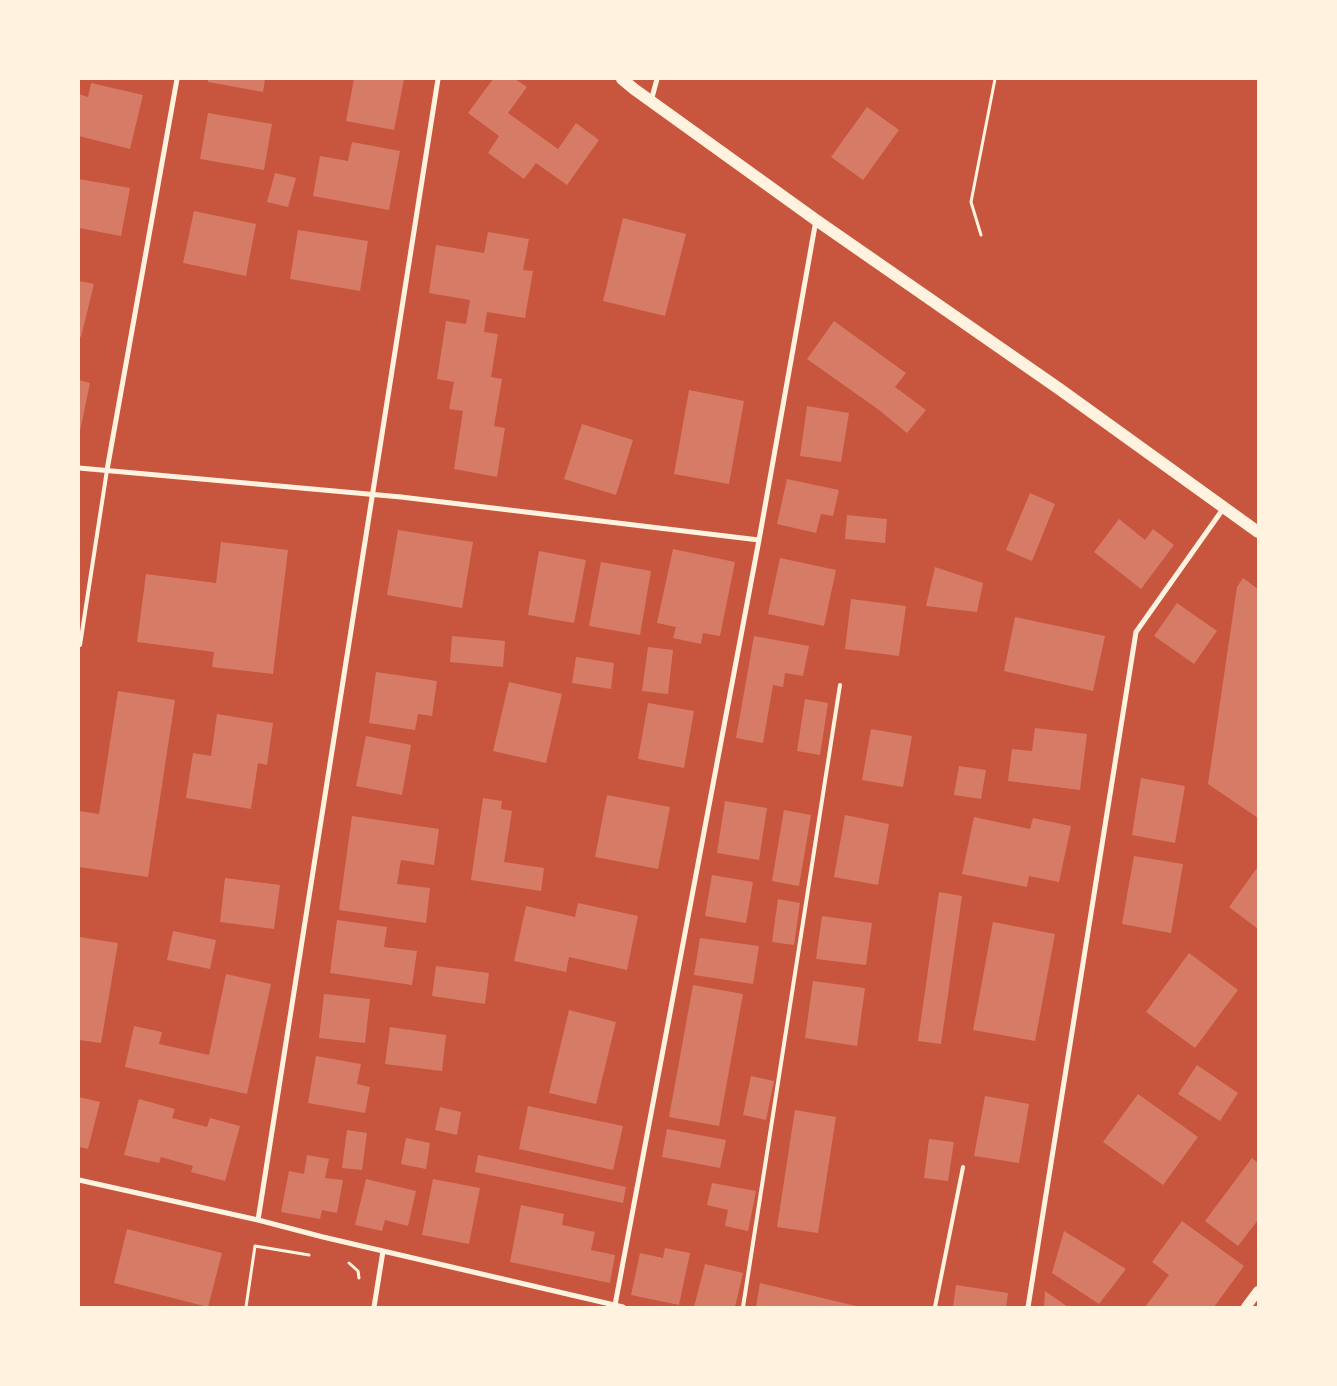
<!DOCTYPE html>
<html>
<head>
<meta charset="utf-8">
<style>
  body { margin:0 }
  #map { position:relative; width:1337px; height:1386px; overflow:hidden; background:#c8553d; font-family:Lato,sans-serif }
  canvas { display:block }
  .frame { position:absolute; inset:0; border:80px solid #fff3e0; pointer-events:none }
</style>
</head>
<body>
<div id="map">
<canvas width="1337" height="1386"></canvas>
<div class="frame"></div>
</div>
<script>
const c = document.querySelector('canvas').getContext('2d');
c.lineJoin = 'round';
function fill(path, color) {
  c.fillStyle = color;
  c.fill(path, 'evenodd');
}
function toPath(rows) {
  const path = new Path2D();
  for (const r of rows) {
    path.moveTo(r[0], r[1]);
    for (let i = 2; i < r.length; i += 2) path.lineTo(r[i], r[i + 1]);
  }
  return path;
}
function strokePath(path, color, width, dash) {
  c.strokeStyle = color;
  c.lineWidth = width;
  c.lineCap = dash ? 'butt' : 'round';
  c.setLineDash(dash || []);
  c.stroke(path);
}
fill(toPath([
  [208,79,265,79,263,92,208,82],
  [354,79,404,79,394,130,346,121],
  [493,79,515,79,527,87,508,113,558,149,576,123,599,140,567,185,536,163,524,179,488,153,499,136,468,113],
  [91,83,143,95,130,149,79,136,79,94,88,97],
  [867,107,899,130,863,180,831,157],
  [208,113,272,124,264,170,200,159],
  [352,142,400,151,389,210,313,196,320,156,348,161],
  [275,173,296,178,288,207,267,202],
  [79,179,130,188,121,236,79,228],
  [194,211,256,224,246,276,183,263],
  [623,218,686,234,665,316,603,301],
  [298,230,368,241,360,291,290,279],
  [488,232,529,239,523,270,533,271,525,318,487,312,484,332,498,334,491,377,502,379,494,426,505,428,497,477,454,469,463,411,449,409,454,382,437,379,446,321,466,324,470,300,429,293,436,245,484,253],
  [79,281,94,284,81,337,79,336],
  [834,321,906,373,895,387,926,410,907,433,879,410,807,359],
  [79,380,90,383,80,431,79,431],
  [689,390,744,401,729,484,674,474],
  [807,406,849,413,841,462,800,456],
  [582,424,633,440,616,495,564,479],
  [787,479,839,490,833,516,821,514,816,533,777,524],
  [1030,493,1055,504,1032,561,1006,550],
  [847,515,887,519,885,543,845,539],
  [1119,519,1145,540,1153,529,1174,545,1141,589,1094,552],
  [398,530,473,542,462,608,387,595],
  [221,542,288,550,273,674,212,667,214,652,137,642,146,574,216,583],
  [673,549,735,562,720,636,703,633,701,644,673,638,676,627,657,623],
  [539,551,586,560,574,623,528,615],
  [780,558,836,570,824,626,768,614],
  [601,562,651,571,640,635,589,626],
  [935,567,983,583,977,612,926,606],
  [1243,578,1258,589,1258,818,1208,784,1237,587],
  [851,599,906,606,899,656,845,649],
  [1177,603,1217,631,1194,664,1154,636],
  [1015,617,1105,636,1093,691,1004,671],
  [452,636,505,641,503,667,450,662],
  [754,636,809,646,803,676,785,673,783,687,773,685,763,743,736,738],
  [648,647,673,650,668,694,642,691],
  [576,657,614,663,611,689,572,683],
  [376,672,437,681,432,716,418,714,415,730,369,723],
  [509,682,562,694,546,763,493,751],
  [118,691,175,700,148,877,79,867,79,811,99,814],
  [805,699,828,703,820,755,797,751],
  [648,703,694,711,684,768,638,759],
  [217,714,273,723,267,765,258,763,251,809,186,798,193,753,211,756],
  [1035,728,1087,734,1080,790,1008,781,1012,749,1032,751],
  [871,729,912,736,903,787,862,780],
  [366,736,411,745,402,795,356,786],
  [959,766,986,770,981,799,954,795],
  [1141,778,1185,786,1175,843,1132,835],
  [607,795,670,807,658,869,595,857],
  [483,798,502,801,501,809,512,811,504,862,544,868,541,891,471,880],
  [725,801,767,808,759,860,717,853],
  [784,810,811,815,799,886,772,881],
  [845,815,889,824,878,885,834,877],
  [352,816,439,829,434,865,401,860,397,884,430,888,426,923,339,910],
  [974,817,1030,829,1033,818,1071,826,1059,882,1029,876,1027,887,962,874],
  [1134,856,1183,864,1171,933,1122,924],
  [1257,868,1258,870,1258,929,1229,907],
  [712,875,753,882,746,923,705,916],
  [225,878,280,885,274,929,220,922],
  [939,892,962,896,941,1044,918,1041],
  [778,899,800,903,794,945,772,942],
  [578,903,638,916,627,970,569,957,566,972,514,961,526,906,575,917],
  [822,916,872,923,866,965,816,959],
  [337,920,387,927,384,947,417,951,412,985,330,973],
  [993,922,1055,934,1035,1041,973,1030],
  [173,931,216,940,210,969,167,960],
  [79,937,118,943,101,1043,79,1040],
  [700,938,759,946,753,984,694,975],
  [1189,953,1238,990,1195,1048,1146,1012],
  [436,966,489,973,485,1004,432,996],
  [226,974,271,984,247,1094,125,1067,134,1026,162,1032,159,1044,209,1055],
  [813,981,865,988,857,1046,805,1038],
  [693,985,743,994,719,1126,669,1117],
  [324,994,370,999,365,1043,319,1038],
  [569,1010,616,1022,596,1104,549,1093],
  [390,1027,446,1035,442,1071,385,1064],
  [316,1056,361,1064,357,1084,370,1087,365,1113,308,1103],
  [1197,1065,1238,1093,1220,1121,1178,1094],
  [751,1076,774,1081,766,1120,743,1115],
  [1138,1094,1198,1137,1163,1185,1103,1142],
  [985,1096,1029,1104,1019,1163,974,1156],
  [79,1097,100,1102,88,1149,79,1147],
  [139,1099,175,1109,172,1118,207,1127,210,1118,240,1126,225,1181,191,1172,193,1166,161,1157,159,1163,124,1155],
  [528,1106,623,1126,613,1170,519,1149],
  [440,1107,461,1112,457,1135,435,1130],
  [795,1110,836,1117,818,1233,777,1227],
  [667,1129,726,1140,720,1168,662,1157],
  [347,1130,367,1133,362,1170,342,1168],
  [406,1138,430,1143,426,1169,401,1164],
  [929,1139,954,1142,948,1181,924,1178],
  [307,1155,329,1159,325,1178,343,1180,337,1213,322,1210,320,1219,281,1212,289,1171,304,1174],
  [478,1155,626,1187,623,1203,475,1172],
  [1252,1158,1258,1163,1258,1220,1238,1246,1205,1221],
  [366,1179,416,1191,408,1226,385,1220,382,1231,355,1225],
  [433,1179,480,1188,469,1244,422,1235],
  [712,1183,756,1191,748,1231,725,1226,728,1210,707,1205],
  [521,1205,564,1214,562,1225,595,1232,591,1250,615,1255,610,1283,510,1262],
  [1182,1221,1244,1266,1214,1307,1145,1307,1169,1275,1152,1262],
  [127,1229,222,1253,208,1307,114,1283],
  [1064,1231,1126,1269,1099,1304,1052,1273],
  [665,1248,690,1253,679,1305,631,1295,640,1253,663,1258],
  [705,1264,743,1273,735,1307,694,1307],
  [760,1283,860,1307,756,1307],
  [956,1285,1008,1293,1006,1307,953,1307],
  [1045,1291,1068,1307,1044,1307]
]), '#d67c66');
strokePath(toPath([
  [981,235,971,202,995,79],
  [349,1263,358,1271,359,1278],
  [246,1307,255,1246,309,1255]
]), '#fff3e0', 3);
strokePath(toPath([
  [80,645,107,470],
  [743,1307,840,685],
  [935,1307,963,1167]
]), '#fff3e0', 4);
strokePath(toPath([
  [651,101,657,79],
  [79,468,401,497,759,540],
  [107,470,177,79],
  [79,1180,258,1220,323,1237,623,1307],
  [258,1220,438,79],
  [615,1305,759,540,816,220],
  [374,1307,383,1251],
  [1028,1307,1136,632,1223,509]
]), '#fff3e0', 5);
strokePath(toPath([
  [1246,1307,1258,1291]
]), '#fff3e0', 10);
strokePath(toPath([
  [622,79,634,89,816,220,1058,388,1258,532]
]), '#fff3e0', 12);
</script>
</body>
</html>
